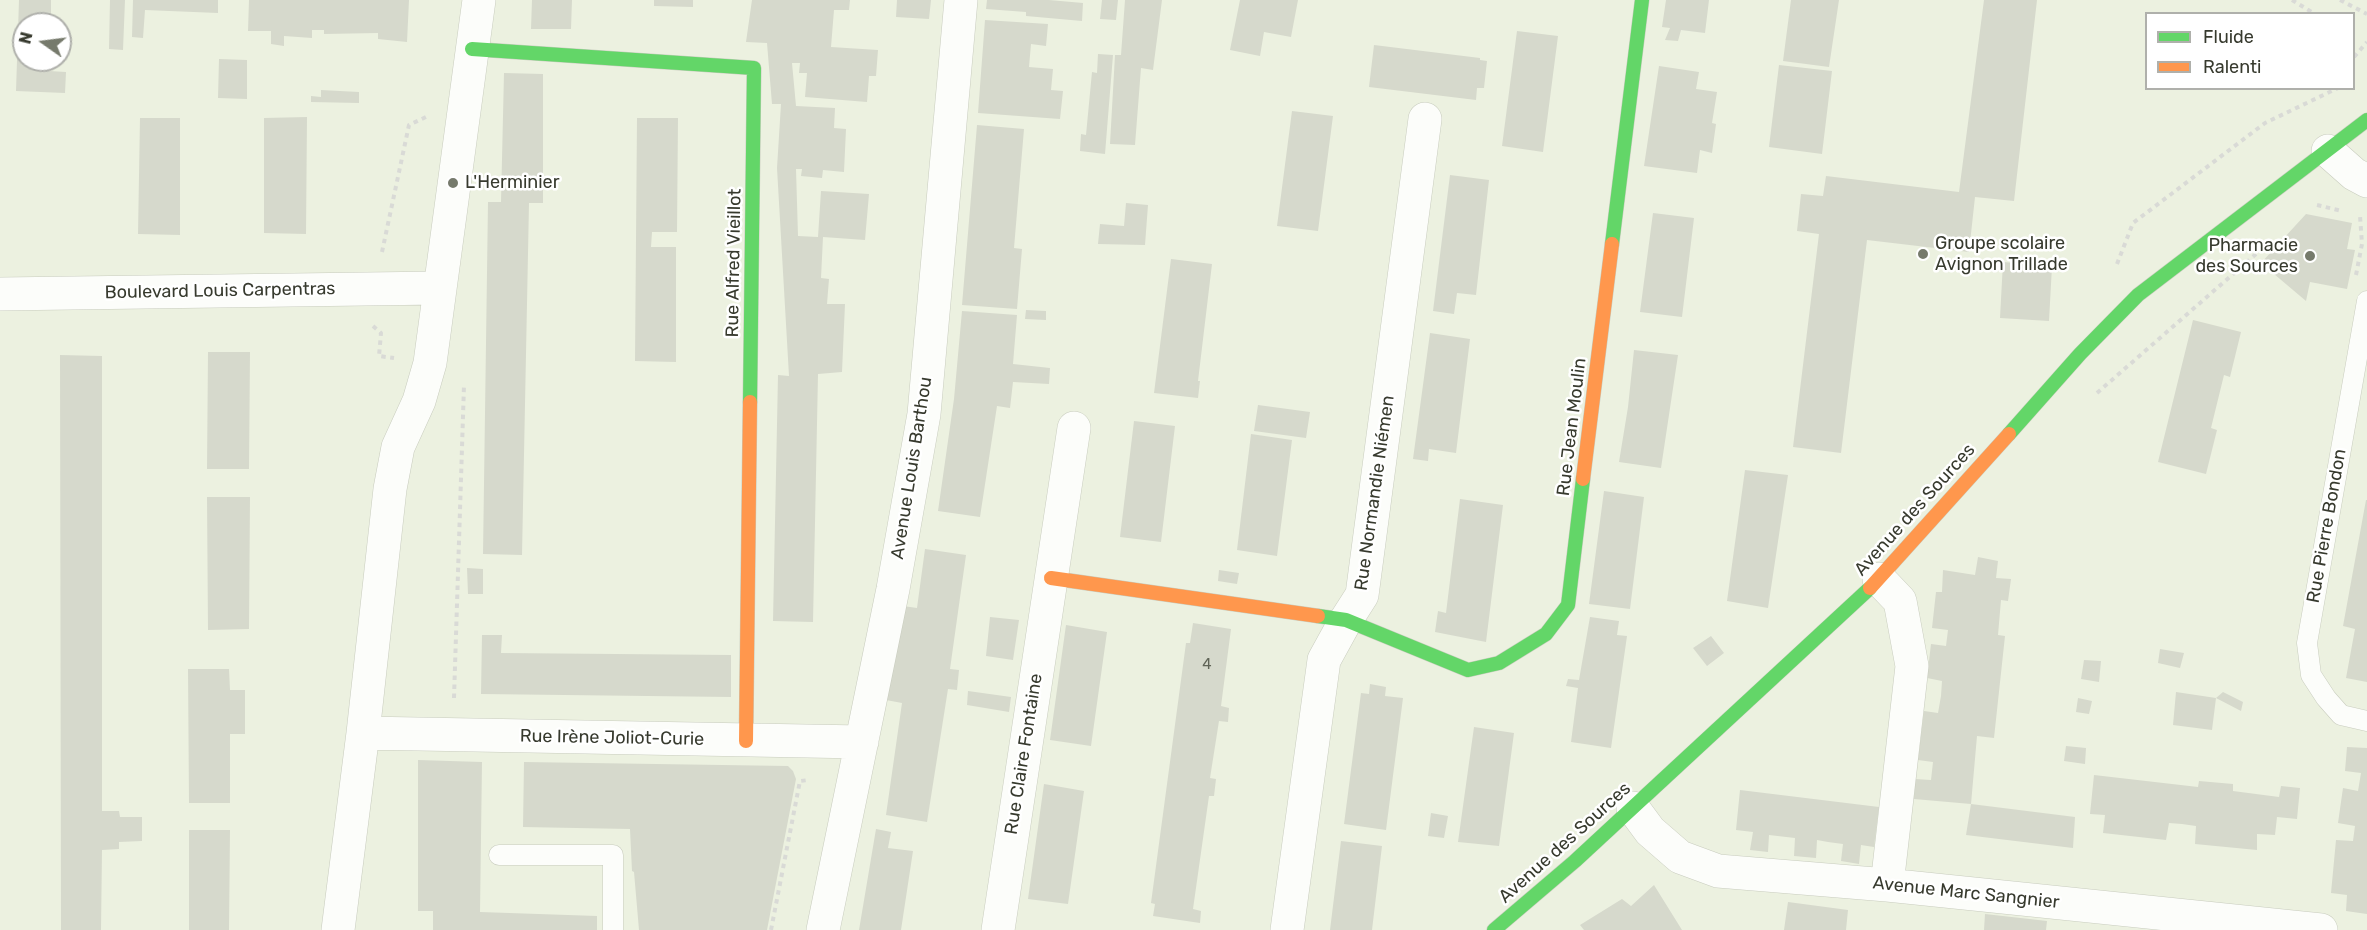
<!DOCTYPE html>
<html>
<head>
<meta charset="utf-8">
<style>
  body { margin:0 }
  #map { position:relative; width:2367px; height:930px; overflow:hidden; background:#ecf1e0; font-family:Rubik,sans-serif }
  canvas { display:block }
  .legend { position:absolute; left:2145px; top:12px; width:210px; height:78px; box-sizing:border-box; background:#fff; border:2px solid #afb0ab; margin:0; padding:8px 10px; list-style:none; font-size:18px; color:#373a2e }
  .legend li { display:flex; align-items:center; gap:12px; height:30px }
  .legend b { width:30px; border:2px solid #afb0ab }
  .north { position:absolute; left:12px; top:12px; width:60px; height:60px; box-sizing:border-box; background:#fff; border:2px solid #afb0ab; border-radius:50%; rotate:284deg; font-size:16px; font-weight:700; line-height:24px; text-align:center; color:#373a2e }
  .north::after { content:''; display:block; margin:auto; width:21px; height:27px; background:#767a6c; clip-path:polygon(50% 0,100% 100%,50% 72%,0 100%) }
</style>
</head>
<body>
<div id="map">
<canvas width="2367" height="930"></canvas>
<ul class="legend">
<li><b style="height:8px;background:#63d668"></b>Fluide</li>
<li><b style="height:8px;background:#ff974d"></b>Ralenti</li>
</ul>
<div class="north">N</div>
</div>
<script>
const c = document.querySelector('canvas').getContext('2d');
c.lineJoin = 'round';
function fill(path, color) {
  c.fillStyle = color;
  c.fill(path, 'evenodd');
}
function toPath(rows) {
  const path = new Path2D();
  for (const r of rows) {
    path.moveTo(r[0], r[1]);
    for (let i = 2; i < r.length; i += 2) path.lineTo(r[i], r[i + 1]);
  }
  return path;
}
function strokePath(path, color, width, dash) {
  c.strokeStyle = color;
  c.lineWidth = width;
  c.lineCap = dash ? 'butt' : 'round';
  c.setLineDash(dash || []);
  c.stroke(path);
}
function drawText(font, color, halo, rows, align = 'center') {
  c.font = font + ' Rubik,sans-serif';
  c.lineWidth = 5;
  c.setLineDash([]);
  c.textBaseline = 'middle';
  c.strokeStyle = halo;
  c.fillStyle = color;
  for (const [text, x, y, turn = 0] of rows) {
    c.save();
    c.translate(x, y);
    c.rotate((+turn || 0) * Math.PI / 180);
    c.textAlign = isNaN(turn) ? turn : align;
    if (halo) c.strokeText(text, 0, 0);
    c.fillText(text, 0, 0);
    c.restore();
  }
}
fill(toPath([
  [19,0,51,0,51,24,24,24,24,60,49,60,49,71,66,72,65,93,16,91],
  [110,0,125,0,123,50,109,49],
  [133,0,218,0,218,13,145,10,143,38,132,37],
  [249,0,409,0,407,42,378,39,378,33,324,34,324,30,312,30,312,38,284,36,284,46,271,44,271,31,248,31],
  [532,0,572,0,571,29,531,29],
  [654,0,693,0,693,7,654,6],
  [752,0,850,0,849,10,834,10,831,47,878,50,876,76,869,76,867,102,805,97,807,73,799,73,800,63,792,63,796,106,835,108,834,128,846,129,844,172,823,170,822,178,801,176,802,169,796,169,798,236,818,237,821,191,869,194,865,240,823,237,821,278,829,279,827,304,845,304,842,372,818,374,813,622,773,621,778,375,789,376,777,168,781,104,772,104,767,43,746,42],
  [897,0,931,0,929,19,896,17],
  [987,0,1049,0,1083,3,1082,21,1026,16,1026,12,986,9],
  [1102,0,1118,0,1116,20,1100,19],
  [1125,0,1162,0,1153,70,1141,68,1135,145,1110,144,1115,55,1121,55],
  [1240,0,1298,0,1291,37,1264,32,1260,56,1230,50],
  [1666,0,1709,0,1705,33,1681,30,1678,41,1665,40,1670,28,1662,27],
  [1791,0,1839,0,1829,67,1783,61],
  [1984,0,2037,0,2014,201,1975,197,1969,252,1867,240,1841,453,1793,447,1819,234,1797,231,1801,194,1823,196,1826,176,1959,192],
  [985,20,1048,24,1046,46,1031,44,1029,67,1053,69,1051,90,1063,91,1060,119,978,113],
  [1517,31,1558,36,1543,152,1502,146],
  [1374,45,1480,58,1480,60,1487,61,1484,88,1477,88,1476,100,1369,87],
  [1098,54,1113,55,1105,154,1080,151,1081,134,1086,135,1092,72,1097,73],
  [219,59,247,60,247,99,218,98],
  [1779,65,1832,71,1822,154,1769,147],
  [1659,66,1699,72,1696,89,1717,92,1712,123,1716,124,1712,153,1700,150,1697,173,1644,166],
  [504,73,543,74,543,203,529,203,522,555,483,554,488,202,501,202],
  [321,90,359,92,359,103,311,102,311,96,321,97],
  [1292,111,1333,116,1318,231,1277,226],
  [307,117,306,234,264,233,264,118],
  [140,118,180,118,180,235,138,234],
  [637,118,678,118,677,232,652,232,651,247,676,247,676,362,635,361],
  [977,125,1024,129,1014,248,1022,249,1017,309,962,305],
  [1450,175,1489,180,1476,295,1457,293,1454,314,1433,311],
  [1126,203,1148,205,1145,245,1098,244,1100,224,1124,226],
  [1653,213,1694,218,1682,317,1640,312],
  [2306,214,2352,223,2347,249,2355,250,2347,289,2310,282,2306,301,2261,263],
  [1171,259,1212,264,1198,381,1200,381,1198,398,1154,393],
  [2003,262,2052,266,2049,321,2000,318],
  [1026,310,1046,311,1046,320,1025,319],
  [962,311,1017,315,1013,364,1050,368,1049,384,1013,382,1010,408,997,406,980,517,938,511,954,399],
  [2193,320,2241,332,2230,377,2224,375,2211,428,2217,430,2206,474,2158,462],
  [1430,333,1470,339,1456,453,1429,449,1428,461,1413,459],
  [1634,350,1678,355,1661,468,1619,462,1628,407],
  [208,352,250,352,249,469,207,469],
  [60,355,102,356,102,811,119,811,120,817,142,817,142,841,119,842,119,849,102,850,101,930,61,930],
  [1258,405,1310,412,1306,438,1254,431],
  [1134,421,1175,426,1161,542,1120,537],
  [1251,434,1292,440,1277,556,1237,550],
  [1745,470,1788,475,1768,608,1727,601],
  [1604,491,1644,497,1630,609,1589,604],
  [207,497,250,497,249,629,208,630],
  [1460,499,1503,505,1486,642,1435,632,1438,611,1446,613],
  [2366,500,2367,500,2367,682,2346,678,2355,629,2343,626],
  [925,549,966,555,950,669,959,670,957,690,948,689,927,822,886,815,902,703,886,700,903,606,917,608],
  [1978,557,1998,561,1996,578,2011,579,2008,601,2001,600,1998,635,2005,636,1994,738,1977,736,1971,804,1914,799,1915,779,1931,780,1933,762,1918,760,1924,711,1938,713,1941,696,1942,681,1927,678,1931,644,1946,646,1948,630,1932,628,1936,592,1942,592,1943,570,1975,575],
  [467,568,483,569,483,594,468,594],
  [1219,570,1239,573,1237,584,1218,581],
  [990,617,1019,620,1013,660,986,656],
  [1590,617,1619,621,1617,635,1627,636,1611,748,1571,742,1578,688,1566,686,1568,679,1579,680],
  [1193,623,1231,629,1221,706,1229,708,1228,722,1219,721,1210,778,1216,779,1214,796,1209,796,1193,909,1201,911,1200,923,1153,916,1155,904,1151,903,1186,643,1190,643],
  [1066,625,1107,632,1091,746,1050,740],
  [482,635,502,635,501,653,731,655,731,697,481,694],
  [1711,636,1724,653,1707,666,1693,648],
  [2160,649,2184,653,2180,668,2158,663],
  [2084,660,2101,661,2099,682,2081,679],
  [188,669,229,669,230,690,245,690,245,734,230,734,230,803,189,803],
  [1370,684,1386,687,1385,696,1403,698,1386,830,1344,824,1361,693,1369,694],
  [968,691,1011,697,1009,712,967,705],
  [2176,692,2216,698,2212,730,2173,725],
  [2223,692,2243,702,2241,711,2216,698],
  [2078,698,2092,701,2089,714,2076,712],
  [1474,727,1514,733,1499,846,1458,842],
  [2066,746,2086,748,2085,764,2064,761],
  [2347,747,2367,748,2367,914,2346,911,2347,895,2331,893,2336,840,2353,841,2355,826,2338,823,2343,788,2358,791,2361,773,2345,771],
  [418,760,482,762,480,912,597,916,597,930,433,930,433,911,418,911],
  [524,762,788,766,793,771,796,779,767,930,639,930,634,872,632,871,630,829,523,827],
  [2094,775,2198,787,2199,781,2233,784,2233,791,2279,797,2281,786,2300,788,2297,819,2277,817,2275,835,2257,834,2257,850,2195,844,2196,826,2182,824,2169,823,2166,840,2103,833,2105,815,2090,814],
  [1044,784,1084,791,1068,904,1028,899],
  [1740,790,1879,807,1874,847,1861,845,1859,864,1841,861,1843,844,1828,842,1817,840,1816,858,1794,856,1795,838,1769,835,1768,852,1750,850,1753,832,1736,830],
  [1971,804,2075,817,2073,848,1966,835],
  [1431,813,1448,816,1444,838,1428,836],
  [876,829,891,832,888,848,913,851,901,930,859,930],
  [189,830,230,830,229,930,189,930],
  [1341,841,1382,846,1372,930,1330,930],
  [1654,885,1682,930,1584,930,1580,925,1622,899,1631,906],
  [1788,902,1848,910,1846,930,1784,930],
  [1985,914,2047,921,2046,930,1984,930]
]), '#d6d9cc');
const lane = toPath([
  [2367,301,2307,643,2311,675,2326,698,2341,715,2367,721],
  [499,855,613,855,613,930]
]);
const street = toPath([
  [2328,151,2354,174,2367,181],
  [0,294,439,288],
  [1879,579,1900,601,1912,666,1887,885],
  [363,733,862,742],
  [1633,808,1650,831,1680,857,1718,871,1887,885,2321,930],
  [338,930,363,733,390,489,398,447,419,401,430,363,479,0],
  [823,930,893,589,924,414,961,0],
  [998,930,1074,428],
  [1287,930,1324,660,1346,620,1362,595,1425,119]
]);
const fast = toPath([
  [472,49,754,68,750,402],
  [1612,244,1642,0],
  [2009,434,2080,354,2138,295,2367,120],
  [1318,616,1346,620,1468,670,1499,663,1546,634,1568,605,1583,479],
  [1494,930,1575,861,1870,588]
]);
const slow = toPath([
  [1583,479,1612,244],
  [1051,578,1318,616],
  [1870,588,2009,434],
  [746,741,750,402]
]);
strokePath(lane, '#c8ccbe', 21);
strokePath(street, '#c8ccbe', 34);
strokePath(fast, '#c8ccbe', 15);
strokePath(slow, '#c8ccbe', 15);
strokePath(toPath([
  [2292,0,2315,14],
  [2340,0,2367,14],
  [2354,57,2367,42],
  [2317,205,2342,211],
  [382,252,409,125,426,117],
  [2117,264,2133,223,2265,123,2338,88],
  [2356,275,2362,244,2360,216],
  [373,326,381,333,379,356,394,358],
  [2097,393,2256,254],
  [454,698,464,385],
  [771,930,800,781,809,780]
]), '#d9dad6', 4, [4.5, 4.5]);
strokePath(lane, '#fcfdfa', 20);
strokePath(street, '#fcfdfa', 33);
strokePath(fast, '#63d668', 14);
strokePath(slow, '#ff974d', 14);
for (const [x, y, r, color] of [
  [453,183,6,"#767a6c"],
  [1923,254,6,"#767a6c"],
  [2310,256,6,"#767a6c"]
]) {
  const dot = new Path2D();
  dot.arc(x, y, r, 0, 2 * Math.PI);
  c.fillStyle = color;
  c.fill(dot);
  strokePath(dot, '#fff', 2);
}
drawText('15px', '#606457', null, [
  ["4",1207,665]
]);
drawText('18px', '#373a2e', '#fff', [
  ["L'Herminier",465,183],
  ["Groupe scolaire",1935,244],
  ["Avignon Trillade",1935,265],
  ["Pharmacie",2298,246,"right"],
  ["des Sources",2298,267,"right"]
], 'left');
drawText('18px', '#373a2e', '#fff', [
  ["Rue Alfred Vieillot",734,263,-89],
  ["Boulevard Louis Carpentras",220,291,-1],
  ["Rue Jean Moulin",1572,427,-83],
  ["Avenue Louis Barthou",912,468,-81],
  ["Rue Normandie Niémen",1375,493,-82],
  ["Avenue des Sources",1915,510,-48],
  ["Rue Pierre Bondon",2327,526,-80],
  ["Rue Irène Joliot-Curie",612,738,1],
  ["Rue Claire Fontaine",1024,754,-81],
  ["Avenue des Sources",1565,843,-42],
  ["Avenue Marc Sangnier",1966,893,6]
]);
</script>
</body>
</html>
